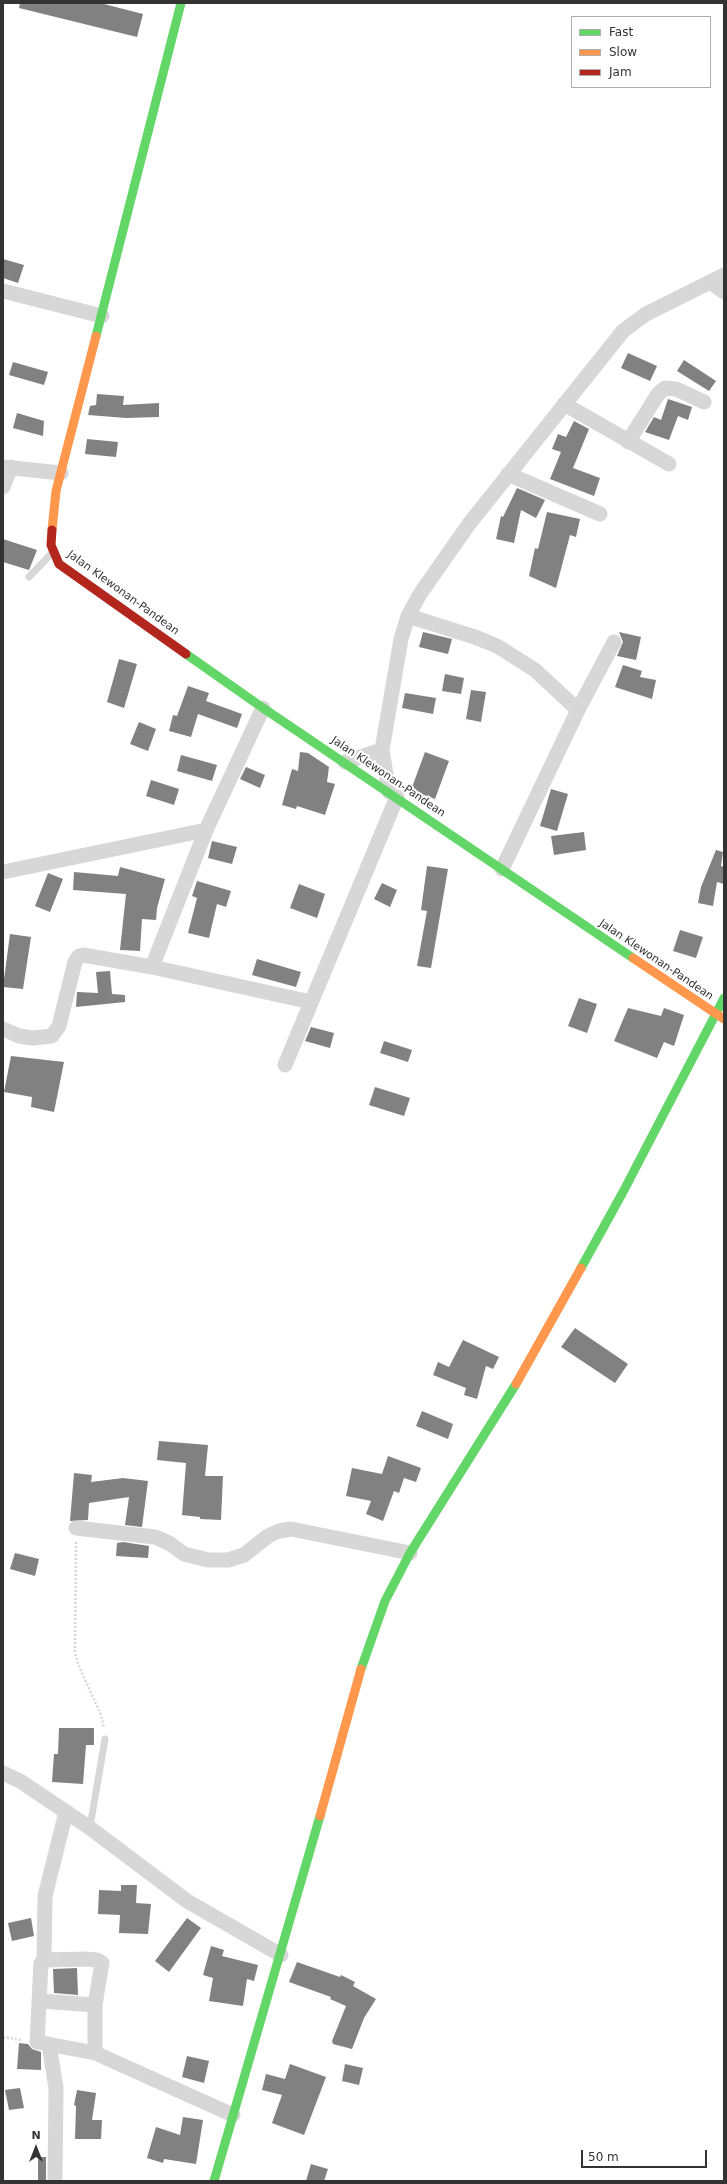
<!DOCTYPE html>
<html>
<head>
<meta charset="utf-8">
<style>
  body { margin:0 }
  #map { position:relative; width:727px; height:2184px; overflow:hidden; background:#fff; font-family:"DejaVu Sans",sans-serif }
  canvas { display:block }
  .frame { position:absolute; inset:0; border:4px solid #333; pointer-events:none }
  .legend { position:absolute; left:571px; top:16px; width:140px; height:72px; box-sizing:border-box; background:#fff; border:1px solid #adadad; margin:0; padding:5px 7px; list-style:none; font-size:12px; color:#333 }
  .legend li { display:flex; align-items:center; gap:8px; height:20px }
  .legend b { width:20px; border:1px solid #adadad }
  .north { position:absolute; left:16px; top:2128px; width:40px; height:40px; -webkit-text-stroke:3px #fff; paint-order:stroke; rotate:0deg; font-size:11px; font-weight:700; line-height:16px; text-align:center; color:#333 }
  .north::after { content:''; display:block; margin:auto; width:14px; height:18px; background:#333; clip-path:polygon(50% 0,100% 100%,50% 72%,0 100%) }
  .scale { position:absolute; left:581px; top:2150px; width:126px; height:18px; box-sizing:border-box; border:2px solid #333; border-top:0; padding-left:5px; font-size:12px; line-height:14px; white-space:nowrap; color:#333; -webkit-text-stroke:3px #fff; paint-order:stroke }
</style>
</head>
<body>
<div id="map">
<canvas width="727" height="2184"></canvas>
<div class="frame"></div>
<ul class="legend">
<li><b style="height:5px;background:#63d668"></b>Fast</li>
<li><b style="height:5px;background:#ff974d"></b>Slow</li>
<li><b style="height:5px;background:#b3261e"></b>Jam</li>
</ul>
<div class="north">N</div>
<div class="scale">50 m</div>
</div>
<script>
const c = document.querySelector('canvas').getContext('2d');
c.lineJoin = 'round';
function fill(path, color) {
  c.fillStyle = color;
  c.fill(path, 'evenodd');
}
function toPath(rows) {
  const path = new Path2D();
  for (const r of rows) {
    path.moveTo(r[0], r[1]);
    for (let i = 2; i < r.length; i += 2) path.lineTo(r[i], r[i + 1]);
  }
  return path;
}
function strokePath(path, color, width, dash) {
  c.strokeStyle = color;
  c.lineWidth = width;
  c.lineCap = dash ? 'butt' : 'round';
  c.setLineDash(dash || []);
  c.stroke(path);
}
function drawText(font, color, halo, rows, align = 'center') {
  c.font = font + ' "DejaVu Sans",sans-serif';
  c.lineWidth = 4;
  c.setLineDash([]);
  c.textBaseline = 'middle';
  c.strokeStyle = halo;
  c.fillStyle = color;
  for (const [text, x, y, turn = 0] of rows) {
    c.save();
    c.translate(x, y);
    c.rotate((+turn || 0) * Math.PI / 180);
    c.textAlign = isNaN(turn) ? turn : align;
    if (halo) c.strokeText(text, 0, 0);
    c.fillText(text, 0, 0);
    c.restore();
  }
}
fill(toPath([
  [20,3,100,3,143,14,137,37,19,8],
  [3,259,24,265,18,283,3,278],
  [628,353,657,366,650,381,621,368],
  [684,360,716,381,709,391,677,371],
  [13,362,48,372,44,385,9,375],
  [97,394,124,396,123,405,159,403,159,417,126,418,88,415,90,406,96,405],
  [668,399,692,407,688,420,678,416,669,440,645,432,654,417,661,420],
  [17,413,44,421,43,436,13,428],
  [574,421,589,429,573,468,600,478,594,496,550,479,561,452,552,449,558,434,566,437],
  [87,439,118,442,116,457,85,454],
  [517,488,545,500,536,518,521,510,514,543,496,539,501,516,503,517],
  [547,512,580,519,576,537,570,535,556,588,529,576,535,548,538,549],
  [3,539,37,550,29,570,3,562],
  [423,632,452,639,448,654,419,647],
  [619,632,641,637,636,660,617,656,623,642],
  [119,659,137,664,124,708,107,702],
  [623,665,642,671,640,677,656,680,652,699,615,687],
  [445,674,464,678,461,694,442,691],
  [188,686,209,693,206,701,242,714,237,728,198,714,191,737,169,731,173,715,177,716],
  [471,690,486,692,481,722,466,719],
  [405,693,436,698,433,714,402,708],
  [139,722,156,729,148,751,130,744],
  [300,752,308,753,329,767,327,782,335,784,325,815,297,806,296,809,282,805,292,769,298,771],
  [425,752,449,761,435,799,411,790],
  [181,755,217,765,212,781,177,771],
  [246,767,265,775,260,788,240,779],
  [151,780,179,789,174,805,146,796],
  [551,789,568,794,557,831,540,826],
  [584,832,586,850,554,855,551,836],
  [212,841,237,847,232,864,208,858],
  [716,850,723,852,721,866,724,867,724,884,717,882,713,906,698,903,701,887],
  [427,866,448,869,431,968,417,966,427,911,421,910],
  [120,867,165,879,157,908,156,920,142,919,140,951,120,950,126,894,73,890,74,872,118,876],
  [48,873,63,879,50,912,35,906],
  [197,881,231,891,226,907,217,904,209,938,188,933,197,898,192,896],
  [382,883,397,890,390,907,374,899],
  [299,884,325,894,317,918,290,908],
  [680,930,703,937,696,958,673,951],
  [10,934,31,937,23,989,3,987],
  [257,959,301,972,296,987,252,975],
  [110,971,112,994,125,995,125,1002,76,1007,77,992,98,993,96,972],
  [579,998,597,1004,587,1033,568,1026],
  [628,1008,661,1016,664,1008,684,1015,674,1046,664,1042,657,1058,614,1041],
  [311,1027,334,1033,330,1048,305,1041],
  [384,1041,412,1050,408,1062,380,1053],
  [11,1056,64,1062,54,1112,31,1107,32,1097,4,1092],
  [375,1087,410,1098,404,1116,369,1105],
  [575,1328,628,1364,615,1383,561,1347],
  [463,1340,499,1357,493,1369,486,1366,477,1399,464,1395,466,1388,433,1375,438,1362,449,1367],
  [422,1411,453,1424,448,1439,416,1426],
  [159,1441,208,1445,205,1476,223,1476,221,1520,200,1519,200,1517,182,1515,186,1463,157,1460],
  [388,1456,421,1468,416,1482,404,1478,399,1493,394,1491,383,1521,366,1514,371,1501,346,1496,352,1468,382,1474],
  [74,1473,92,1475,91,1482,123,1478,148,1481,142,1527,125,1525,129,1497,89,1503,88,1520,70,1521],
  [123,1542,149,1546,148,1558,116,1556,117,1543],
  [15,1553,39,1559,35,1576,10,1569],
  [59,1728,94,1728,94,1745,86,1745,83,1784,52,1782,54,1754,58,1754],
  [121,1885,137,1885,136,1903,151,1904,148,1934,119,1933,120,1915,98,1914,99,1890,121,1891],
  [31,1918,34,1936,12,1941,8,1923],
  [187,1918,201,1928,169,1972,155,1961],
  [211,1946,224,1950,222,1956,258,1965,254,1981,247,1979,243,2006,209,2001,213,1978,203,1975],
  [297,1962,340,1977,341,1975,355,1982,353,1986,376,1999,364,2018,352,2049,333,2044,332,2041,346,2006,330,1999,331,1997,289,1982],
  [77,1968,78,1995,54,1993,53,1969],
  [19,2043,28,2044,32,2049,41,2052,41,2070,17,2069],
  [187,2056,209,2061,204,2083,182,2077],
  [290,2064,326,2077,304,2135,272,2123,282,2095,262,2090,266,2074,285,2079],
  [345,2064,363,2068,359,2085,342,2081],
  [20,2088,24,2108,9,2110,5,2090],
  [77,2090,96,2093,92,2120,102,2120,101,2139,75,2139,76,2106,74,2105],
  [183,2117,203,2120,196,2164,164,2159,163,2163,147,2158,156,2127,180,2135],
  [38,2157,46,2157,46,2181,38,2181],
  [311,2164,328,2169,324,2181,306,2181]
]), '#818181');
strokePath(toPath([
  [76,1542,75,1652,78,1664,101,1715,104,1728],
  [3,2037,21,2040]
]), '#d6d6d6', 2.5, [2, 2]);
strokePath(toPath([
  [29,577,51,554],
  [90,1827,105,1739]
]), '#d7d7d7', 7);
strokePath(toPath([
  [710,282,724,292],
  [3,291,102,316],
  [564,404,669,464],
  [628,442,658,394,665,388,676,389,704,402],
  [3,467,61,473],
  [508,474,600,514],
  [3,487,11,467],
  [408,616,475,637,497,646,535,670,578,710],
  [345,762,382,750],
  [389,792,382,750,401,639,408,616,420,594,469,524,623,331,646,314,724,275],
  [502,869,578,710,614,642],
  [3,872,206,830],
  [152,967,206,830,263,708],
  [3,1029,19,1036,33,1038,52,1036,59,1026,75,962,79,956,83,955,152,967,311,1002],
  [285,1065,397,797],
  [76,1528,155,1537,169,1543,184,1554,208,1560,228,1560,244,1555,268,1536,279,1531,291,1529,410,1553],
  [3,1773,20,1781,90,1828,187,1901,281,1955],
  [44,1961,45,1896,66,1812],
  [40,2001,95,2005],
  [49,2044,56,2088,55,2181],
  [95,2053,95,2005,102,1963,97,1960,85,1959,45,1960,41,1963,37,2042,95,2053,233,2115]
]), '#d7d7d7', 15);
strokePath(toPath([
  [96,336,181,3],
  [186,654,263,708,633,958],
  [581,1268,623,1192,724,998],
  [361,1669,385,1601,410,1553,516,1384],
  [214,2181,320,1816]
]), '#63d668', 9);
strokePath(toPath([
  [52,530,56,491,96,336],
  [633,958,724,1019],
  [516,1384,581,1268],
  [320,1816,361,1669]
]), '#ff974d', 9);
strokePath(toPath([
  [52,530,51,545,59,564,186,654]
]), '#b3261e', 9);
drawText('11px', '#333', '#fff', [
  ["Jalan Klewonan-Pandean",123,593,36],
  ["Jalan Klewonan-Pandean",388,777,34],
  ["Jalan Klewonan-Pandean",656,960,34]
]);
</script>
</body>
</html>
